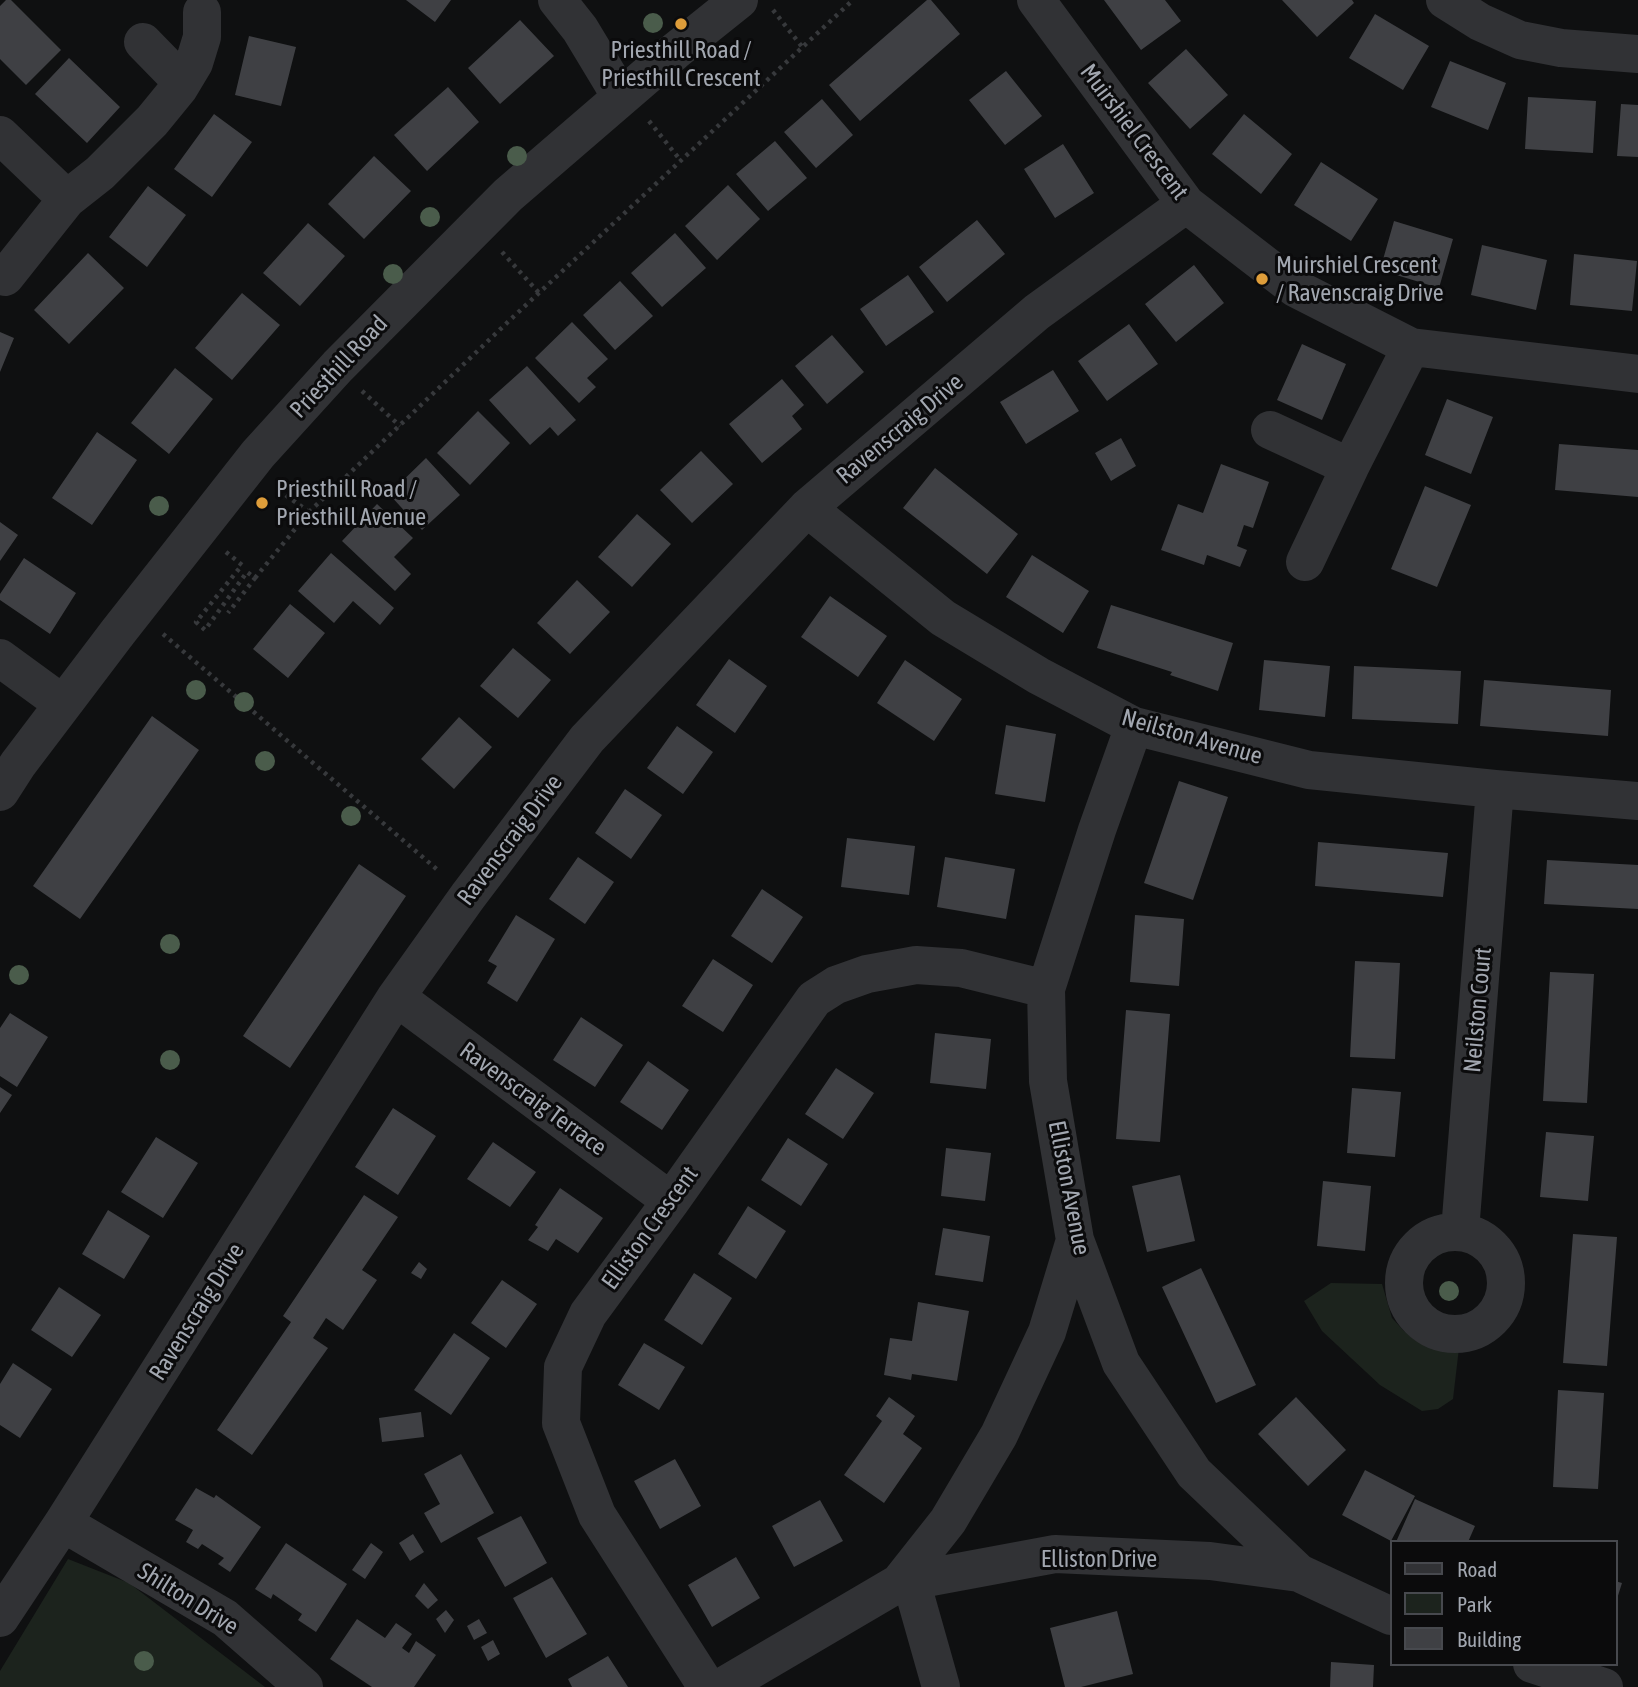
<!DOCTYPE html>
<html>
<head>
<meta charset="utf-8">
<style>
  body { margin:0 }
  #map { position:relative; width:1638px; height:1687px; overflow:hidden; background:#0f1011; font-family:"Asap Condensed",sans-serif }
  canvas { display:block }
  .legend { position:absolute; left:1390px; top:1540px; width:228px; height:126px; box-sizing:border-box; background:#0b0b0c; border:2px solid #47494e; margin:0; padding:9px 12px; list-style:none; font-size:21px; color:#a2a7b0 }
  .legend li { display:flex; align-items:center; gap:14px; height:35px }
  .legend b { width:35px; border:2px solid #47494e }
</style>
</head>
<body>
<div id="map">
<canvas width="1638" height="1687"></canvas>
<ul class="legend">
<li><b style="height:9px;background:#313235"></b>Road</li>
<li><b style="height:19px;background:#1c231d"></b>Park</li>
<li><b style="height:19px;background:#3f4044"></b>Building</li>
</ul>
</div>
<script>
const c = document.querySelector('canvas').getContext('2d');
c.lineJoin = 'round';
function fill(path, color) {
  c.fillStyle = color;
  c.fill(path, 'evenodd');
}
function toPath(rows) {
  const path = new Path2D();
  for (const r of rows) {
    if (r.length === 3) {
      path.moveTo(r[0] + r[2], r[1]);
      path.arc(r[0], r[1], r[2], 0, 2 * Math.PI);
      continue;
    }
    path.moveTo(r[0], r[1]);
    for (let i = 2; i < r.length; i += 2) path.lineTo(r[i], r[i + 1]);
  }
  return path;
}
function strokePath(path, color, width, dash) {
  c.strokeStyle = color;
  c.lineWidth = width;
  c.lineCap = dash ? 'butt' : 'round';
  c.setLineDash(dash || []);
  c.stroke(path);
}
function drawText(font, color, halo, rows, align = 'center') {
  c.font = font + ' "Asap Condensed",sans-serif';
  c.lineWidth = 6;
  c.setLineDash([]);
  c.textBaseline = 'middle';
  c.strokeStyle = halo;
  c.fillStyle = color;
  for (const [text, x, y, turn = 0] of rows) {
    c.save();
    c.translate(x, y);
    c.rotate((+turn || 0) * Math.PI / 180);
    c.textAlign = isNaN(turn) ? turn : align;
    if (halo) c.strokeText(text, 0, 0);
    c.fillText(text, 0, 0);
    c.restore();
  }
}
fill(toPath([
  [1331,1283,1382,1284,1392,1318,1404,1331,1416,1341,1431,1346,1446,1349,1459,1348,1453,1399,1438,1409,1422,1411,1380,1385,1322,1331,1304,1301],
  [68,1559,129,1583,265,1687,0,1687,0,1671]
]), '#1c231d');
fill(toPath([
  [6,0,11,0,61,50,26,85,0,59,0,6],
  [406,0,451,0,435,22],
  [927,0,931,0,960,34,860,121,829,85],
  [1104,0,1165,0,1181,21,1141,50],
  [1282,0,1352,0,1354,3,1317,37],
  [1375,14,1429,46,1403,90,1349,58],
  [520,20,554,56,500,104,468,68],
  [249,36,296,47,281,106,235,95],
  [1186,49,1228,95,1190,129,1148,83],
  [69,58,120,107,87,143,35,94],
  [1450,61,1506,83,1488,130,1431,107],
  [1006,71,1042,116,1005,145,969,100],
  [448,87,479,122,427,171,394,135],
  [1528,97,1596,101,1593,153,1525,149],
  [822,99,853,135,816,168,784,132],
  [1621,104,1638,105,1638,157,1617,156],
  [214,114,252,142,212,197,174,169],
  [1244,114,1292,154,1261,194,1212,154],
  [775,141,807,178,768,211,736,174],
  [1063,144,1094,193,1055,218,1024,169],
  [374,156,411,191,364,239,328,204],
  [1321,162,1378,199,1351,241,1294,205],
  [728,185,760,219,717,260,685,226],
  [148,186,186,215,147,267,109,237],
  [977,220,1005,254,947,302,919,267],
  [1394,221,1453,239,1439,288,1380,270],
  [308,223,345,256,300,306,263,273],
  [675,233,706,268,662,307,631,273],
  [1482,245,1547,260,1536,310,1471,295],
  [88,253,124,288,69,344,34,310],
  [1574,254,1637,261,1632,311,1570,305],
  [1194,265,1224,303,1176,342,1145,304],
  [908,275,934,312,886,346,860,309],
  [620,281,653,316,615,350,583,315],
  [242,293,280,325,232,380,195,348],
  [572,322,608,359,587,378,596,387,579,403,535,358],
  [1129,324,1158,364,1107,401,1078,361],
  [0,332,14,338,0,372],
  [832,335,864,372,827,404,795,366],
  [1302,344,1346,364,1322,420,1277,400],
  [527,366,576,420,558,436,550,427,530,445,489,400],
  [175,368,213,399,169,454,131,423],
  [1053,370,1079,411,1026,444,1000,402],
  [782,379,804,405,792,416,802,429,762,463,729,424],
  [1447,399,1493,417,1471,474,1425,455],
  [478,411,510,443,470,485,437,453],
  [97,432,137,460,92,525,52,498],
  [1121,438,1136,466,1111,481,1095,453],
  [1559,444,1638,450,1638,497,1555,490],
  [701,451,733,484,692,523,660,490],
  [426,458,460,495,422,530,389,494],
  [1221,464,1269,482,1253,528,1244,525,1237,546,1247,550,1240,567,1207,555,1204,565,1161,550,1178,504,1203,513],
  [935,468,1018,534,987,574,903,508],
  [1425,486,1471,505,1437,587,1391,569],
  [377,504,413,538,394,557,411,574,395,591,342,541],
  [637,514,671,544,632,587,598,557],
  [0,522,18,535,0,561],
  [331,553,394,608,380,625,353,601,334,623,298,591],
  [1032,555,1089,591,1063,633,1006,597],
  [24,558,76,593,50,634,0,600,0,594],
  [577,580,610,612,570,654,537,623],
  [830,596,887,636,858,677,801,637],
  [290,604,325,633,288,678,253,649],
  [1111,605,1233,643,1218,691,1170,675,1172,672,1097,648],
  [513,648,551,680,518,718,480,686],
  [729,659,767,686,735,733,696,705],
  [905,660,962,699,934,741,877,703],
  [1264,660,1330,666,1325,717,1259,710],
  [1354,666,1461,671,1458,724,1352,719],
  [1484,680,1611,690,1608,736,1480,726],
  [152,716,199,750,80,919,33,886],
  [459,717,492,747,454,789,421,759],
  [1006,725,1056,734,1045,802,995,794],
  [677,726,713,752,683,794,647,768],
  [1179,781,1228,797,1193,900,1144,883],
  [625,789,662,815,631,859,595,833],
  [847,838,915,846,909,895,841,887],
  [1318,842,1448,853,1443,897,1315,886],
  [578,857,614,882,585,924,549,899],
  [945,857,1015,869,1006,919,937,907],
  [1547,860,1638,865,1638,909,1544,904],
  [359,864,406,896,290,1068,243,1036],
  [762,889,803,917,772,963,731,936],
  [516,915,555,939,517,1002,487,983,497,966,488,961],
  [1135,915,1184,919,1179,986,1130,982],
  [713,959,753,985,723,1032,682,1006],
  [1355,961,1400,963,1395,1059,1350,1057],
  [1550,972,1594,974,1587,1103,1543,1101],
  [1126,1010,1170,1014,1160,1142,1116,1139],
  [10,1013,48,1037,17,1087,0,1076,0,1028],
  [581,1017,623,1045,595,1087,553,1060],
  [935,1033,991,1039,986,1089,930,1083],
  [648,1061,689,1090,662,1130,620,1102],
  [836,1068,874,1093,843,1139,805,1114],
  [0,1087,12,1095,0,1113],
  [1352,1088,1401,1092,1395,1157,1347,1153],
  [393,1108,436,1136,398,1195,355,1167],
  [1546,1132,1594,1136,1588,1201,1540,1197],
  [156,1137,198,1163,163,1218,121,1192],
  [788,1138,828,1164,801,1206,761,1180],
  [493,1142,536,1172,510,1207,467,1179],
  [946,1148,991,1153,985,1201,941,1196],
  [1180,1175,1195,1241,1147,1252,1132,1186],
  [1323,1181,1371,1186,1365,1251,1317,1246],
  [560,1188,603,1218,578,1253,556,1239,548,1251,528,1240,538,1227,535,1225],
  [364,1195,398,1217,362,1270,377,1280,343,1330,326,1318,313,1338,328,1348,252,1455,217,1430,291,1322,283,1316],
  [748,1206,786,1231,756,1279,718,1254],
  [108,1210,150,1236,124,1279,82,1254],
  [943,1228,990,1236,983,1282,935,1275],
  [1573,1234,1617,1237,1607,1366,1563,1363],
  [419,1262,427,1269,421,1279,411,1273],
  [1201,1268,1256,1385,1216,1403,1162,1287],
  [694,1273,732,1298,702,1345,664,1320],
  [502,1280,537,1304,506,1348,471,1323],
  [59,1287,101,1315,72,1357,31,1330],
  [918,1302,969,1311,957,1381,912,1374,911,1380,884,1375,890,1338,912,1341],
  [454,1333,490,1358,451,1415,414,1390],
  [644,1343,685,1367,659,1410,618,1385],
  [13,1363,52,1389,20,1438,0,1425,0,1384],
  [1558,1390,1604,1393,1598,1489,1553,1487],
  [889,1397,915,1416,903,1434,922,1448,884,1503,844,1475,882,1421,876,1416],
  [1296,1397,1346,1450,1308,1486,1258,1434],
  [421,1412,424,1437,382,1442,379,1418],
  [461,1454,494,1513,441,1543,424,1513,440,1504,424,1474],
  [675,1459,701,1506,660,1529,634,1481],
  [1365,1470,1415,1496,1391,1541,1342,1515],
  [196,1488,214,1498,216,1495,261,1527,230,1572,218,1564,224,1558,202,1544,198,1549,186,1542,193,1530,175,1520],
  [1415,1499,1475,1526,1468,1542,1396,1542],
  [820,1500,843,1541,794,1567,772,1526],
  [521,1516,547,1563,505,1587,477,1538],
  [413,1534,424,1552,410,1561,399,1543],
  [286,1543,347,1584,316,1632,298,1620,302,1614,273,1594,271,1599,255,1589],
  [371,1543,383,1552,365,1579,352,1570],
  [736,1557,760,1598,712,1627,688,1585],
  [552,1577,587,1634,546,1658,513,1598],
  [1615,1581,1622,1583,1616,1602,1615,1602],
  [424,1583,438,1600,428,1609,415,1596],
  [446,1610,454,1620,445,1633,436,1619],
  [1117,1611,1133,1674,1081,1687,1065,1687,1050,1628],
  [357,1619,385,1638,396,1623,412,1634,402,1648,409,1653,416,1641,436,1655,414,1687,372,1687,330,1659],
  [479,1619,487,1633,474,1640,467,1626],
  [493,1640,500,1654,488,1661,481,1647],
  [608,1656,628,1687,572,1687,568,1679],
  [1331,1662,1374,1665,1373,1687,1330,1687]
]), '#3f4044');
strokePath(toPath([
  [773,10,803,48],
  [649,121,681,161],
  [502,252,539,293],
  [362,391,400,426],
  [309,512,511,319,853,0],
  [226,552,242,565,196,622,205,630,247,572,255,578,228,613],
  [255,578,309,512,276,488],
  [163,634,440,872]
]), '#37393c', 4.5, [3.5, 5]);
strokePath(toPath([
  [557,0,580,29,621,97],
  [1036,0,1186,204,1295,288,1411,347,1638,374],
  [1445,0,1480,22,1520,40,1561,48,1638,54],
  [143,42,182,82],
  [0,135,67,199],
  [5,277,67,199,100,173,152,121,179,88,194,63,202,37,202,12],
  [1270,430,1350,467],
  [807,508,943,618,1039,676,1134,726,1309,770,1495,789,1638,801],
  [1305,562,1350,467,1411,347],
  [0,658,63,704],
  [1134,726,1097,830,1046,989,1048,1081,1075,1240,1121,1363,1194,1473,1299,1573,1391,1616],
  [0,792,18,764,118,632,258,454,338,366,508,195,674,52,739,0],
  [396,997,671,1201],
  [1460,1231,1495,789],
  [1455,1283,51],
  [63,1523,225,1618,304,1687],
  [911,1581,941,1687],
  [899,1583,948,1521,999,1435,1047,1332,1075,1240],
  [0,1618,63,1523,396,997,468,896,587,739,807,508,1037,312,1186,204],
  [1532,1664,1604,1687],
  [707,1687,597,1515,561,1423,563,1367,588,1314,671,1201,814,999,836,985,867,974,916,965,961,968,1046,989],
  [722,1687,899,1583,1055,1554,1210,1561,1299,1573]
]), '#313235', 38);
c.fillStyle = '#4a5c4b';
for (const [x, y] of [
  [653,23],
  [517,156],
  [430,217],
  [393,274],
  [159,506],
  [196,690],
  [244,702],
  [265,761],
  [351,816],
  [170,944],
  [19,975],
  [170,1060],
  [1449,1291],
  [144,1661]
]) {
  c.beginPath();
  c.arc(x, y, 10, 0, 2 * Math.PI);
  c.fill();
}
for (const [x, y, r, color] of [
  [681,24,7,"#de9d3a"],
  [1262,279,7,"#de9d3a"],
  [262,503,7,"#de9d3a"]
]) {
  const dot = new Path2D();
  dot.arc(x, y, r, 0, 2 * Math.PI);
  c.fillStyle = color;
  c.fill(dot);
  strokePath(dot, '#0b0b0c', 2.5);
}
drawText('24px', '#a2a7b0', '#0b0b0c', [
  ["Priesthill Road /",681,50,"center"],
  ["Priesthill Crescent",681,78,"center"],
  ["Muirshiel Crescent",1276,265],
  ["/ Ravenscraig Drive",1276,293],
  ["Priesthill Road /",276,489],
  ["Priesthill Avenue",276,517]
], 'left');
drawText('24px', '#a2a7b0', '#0b0b0c', [
  ["Muirshiel Crescent",1134,132,53],
  ["Priesthill Road",339,367,-47],
  ["Ravenscraig Drive",900,429,-40],
  ["Neilston Avenue",1192,737,16],
  ["Ravenscraig Drive",510,840,-53],
  ["Neilston Court",1478,1010,-85],
  ["Ravenscraig Terrace",533,1099,36],
  ["Elliston Avenue",1069,1188,79],
  ["Elliston Crescent",650,1228,-54],
  ["Ravenscraig Drive",197,1312,-58],
  ["Elliston Drive",1099,1559],
  ["Shilton Drive",188,1599,32]
]);
</script>
</body>
</html>
